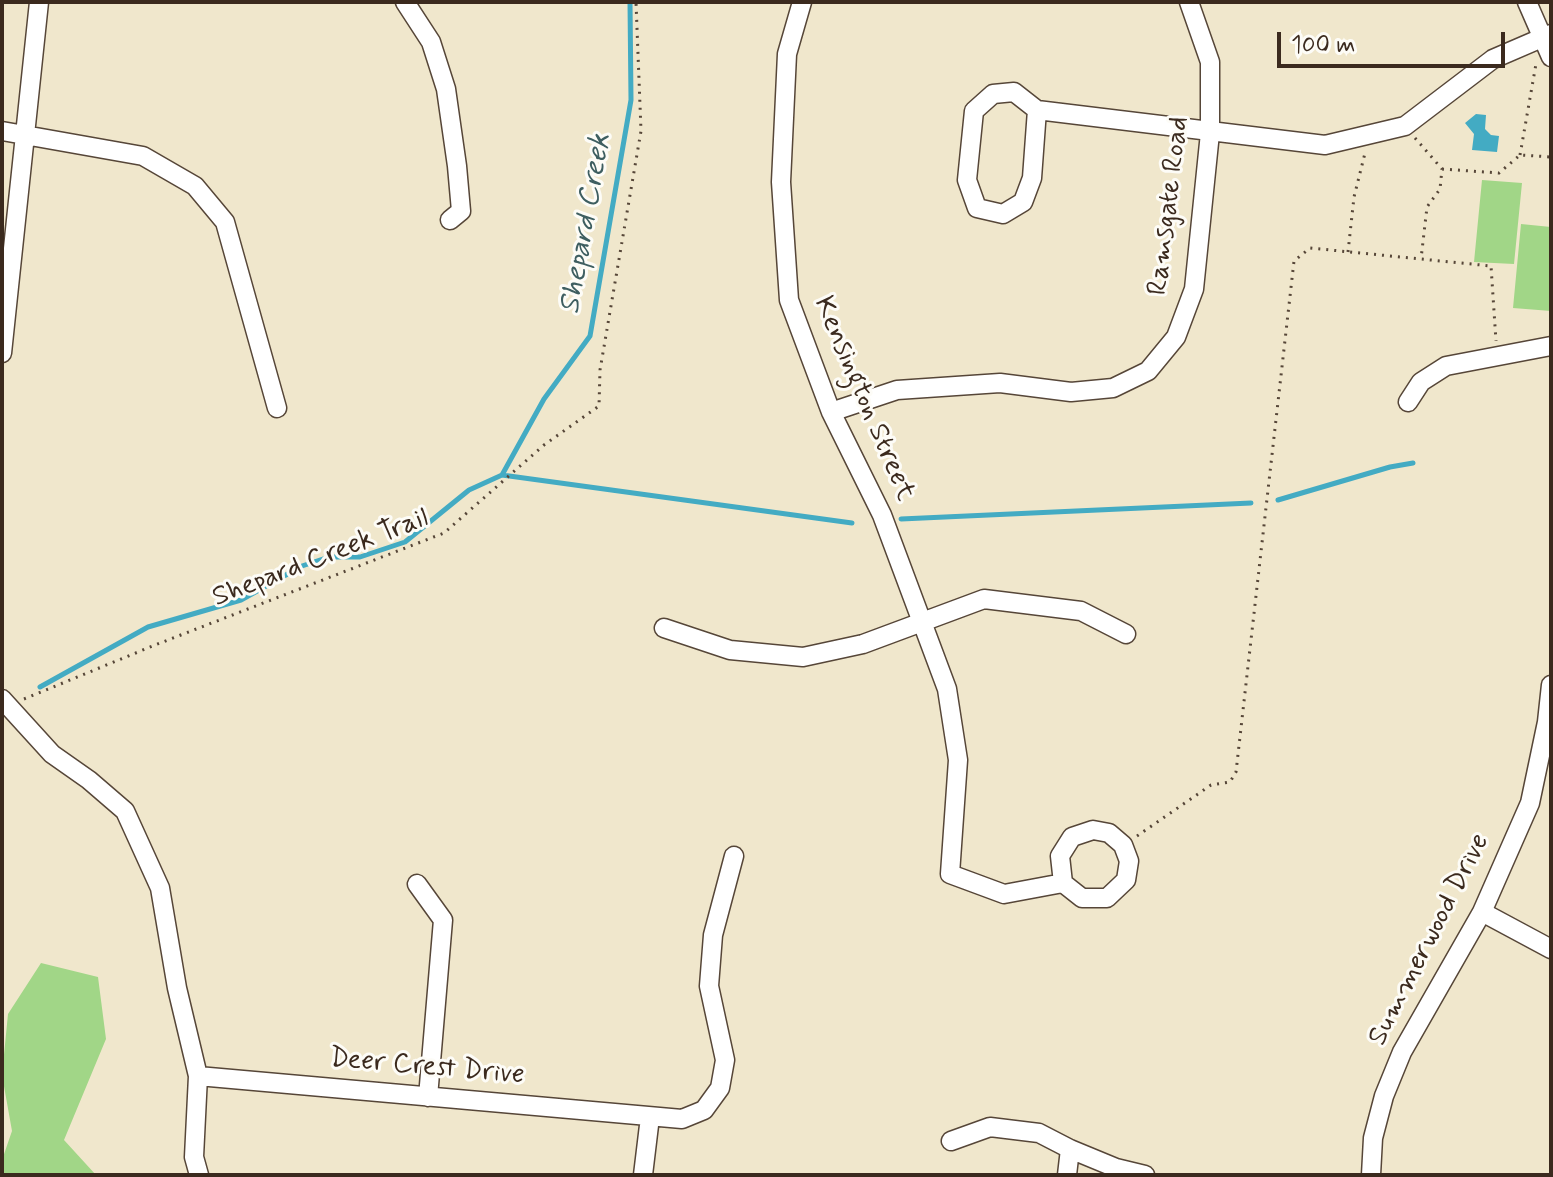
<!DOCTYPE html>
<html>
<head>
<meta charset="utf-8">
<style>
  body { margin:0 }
  #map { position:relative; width:1553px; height:1177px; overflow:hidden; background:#f0e7cc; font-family:Mynerve,sans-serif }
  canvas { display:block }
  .frame { position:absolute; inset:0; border:4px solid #3b2a1e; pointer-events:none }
  .scale { position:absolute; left:1277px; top:32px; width:228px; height:36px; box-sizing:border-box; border:4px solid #3b2a1e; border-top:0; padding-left:10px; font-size:24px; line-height:28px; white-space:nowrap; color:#3b2a1e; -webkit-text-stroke:6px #fdfcf7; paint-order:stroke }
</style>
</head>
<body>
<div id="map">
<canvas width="1553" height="1177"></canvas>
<div class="frame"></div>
<div class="scale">100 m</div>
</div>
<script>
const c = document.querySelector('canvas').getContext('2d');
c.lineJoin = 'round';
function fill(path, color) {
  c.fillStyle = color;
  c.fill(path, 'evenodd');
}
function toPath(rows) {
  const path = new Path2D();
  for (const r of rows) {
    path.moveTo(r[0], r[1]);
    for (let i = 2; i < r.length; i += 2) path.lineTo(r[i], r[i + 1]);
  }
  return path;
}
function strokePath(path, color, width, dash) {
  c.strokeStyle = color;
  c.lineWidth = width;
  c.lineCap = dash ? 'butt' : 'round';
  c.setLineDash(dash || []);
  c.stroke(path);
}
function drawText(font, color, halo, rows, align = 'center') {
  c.font = font + ' Mynerve,sans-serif';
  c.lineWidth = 6;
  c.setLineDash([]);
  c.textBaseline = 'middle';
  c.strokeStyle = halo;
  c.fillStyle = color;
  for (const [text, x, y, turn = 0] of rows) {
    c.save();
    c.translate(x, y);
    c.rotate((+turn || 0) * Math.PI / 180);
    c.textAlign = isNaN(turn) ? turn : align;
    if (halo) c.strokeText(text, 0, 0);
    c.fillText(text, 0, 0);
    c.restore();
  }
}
fill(toPath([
  [1482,180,1522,183,1514,264,1474,262],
  [1521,224,1551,227,1551,311,1513,308],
  [41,963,98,977,106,1039,64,1140,96,1175,2,1175,2,1160,12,1131,2,1075,8,1014]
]), '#a1d687');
fill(toPath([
  [1476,114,1486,115,1485,129,1491,135,1499,136,1497,152,1472,150,1474,134,1465,123]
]), '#43abc3');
strokePath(toPath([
  [502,475,544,399,590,336,631,100,630,2],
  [1278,500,1390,467,1413,463],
  [901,519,1251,503],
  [40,687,148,627,241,600,302,566,329,557,360,557,405,542,469,490,502,475,852,523]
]), '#43abc3', 5);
const minor = toPath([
  [405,2,431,42,446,89,457,166,461,211,450,220],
  [802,2,787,54,781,182,789,300,831,412,882,515,947,689,958,760,950,874,1004,894,1063,883,1060,856,1072,837,1093,830,1109,833,1123,845,1129,861,1126,880,1107,898,1082,898,1063,883],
  [1527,2,1551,57],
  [1037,110,1032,178,1023,202,1003,214,977,208,967,180,974,111,993,94,1014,92,1037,110,1325,145,1405,126,1493,59,1551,34],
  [2,131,143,156,195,186,225,222,277,408],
  [2,353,39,2],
  [1408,402,1421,382,1446,366,1551,346],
  [831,412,897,390,1000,383,1071,392,1113,388,1148,371,1176,337,1194,289,1210,133,1210,62,1189,2],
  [664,628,730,650,803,657,863,644,984,599,1081,611,1126,634],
  [2,699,52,754,89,780,125,811,160,888,177,988,198,1076,194,1157,199,1175],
  [417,884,443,920,428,1097],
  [1482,912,1551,949],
  [198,1076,682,1119,704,1110,720,1088,725,1060,709,986,713,935,734,856],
  [951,1141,990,1127,1039,1133,1070,1149,1116,1168,1145,1175],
  [643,1175,650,1117],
  [1067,1175,1070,1149],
  [1371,1175,1373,1138,1384,1096,1402,1052,1482,912,1530,803,1547,722,1551,685]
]);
strokePath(minor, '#564638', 21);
strokePath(toPath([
  [1415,138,1442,169,1440,189,1427,207,1421,259],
  [1520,155,1536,64],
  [1442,169,1499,173,1520,155,1551,157],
  [1348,252,1354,197,1365,153],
  [24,699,155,645,444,533,544,445,599,406,600,370,641,131,636,2],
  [1137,836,1211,785,1230,782,1236,772,1294,261,1310,248,1491,266,1496,341]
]), '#564638', 3, [2, 6]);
strokePath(minor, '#fff', 18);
drawText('28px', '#3b2a1e', '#fdfcf7', [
  ["Ramsgate Road",1170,206,-83],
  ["Kensington Street",863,399,67],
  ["Shepard Creek Trail",321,559,-21],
  ["Summerwood Drive",1430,940,-63],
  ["Deer Crest Drive",427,1068,5]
]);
drawText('italic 30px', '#3e5e60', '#fdfcf7', [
  ["Shepard Creek",587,224,-80]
]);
</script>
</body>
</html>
